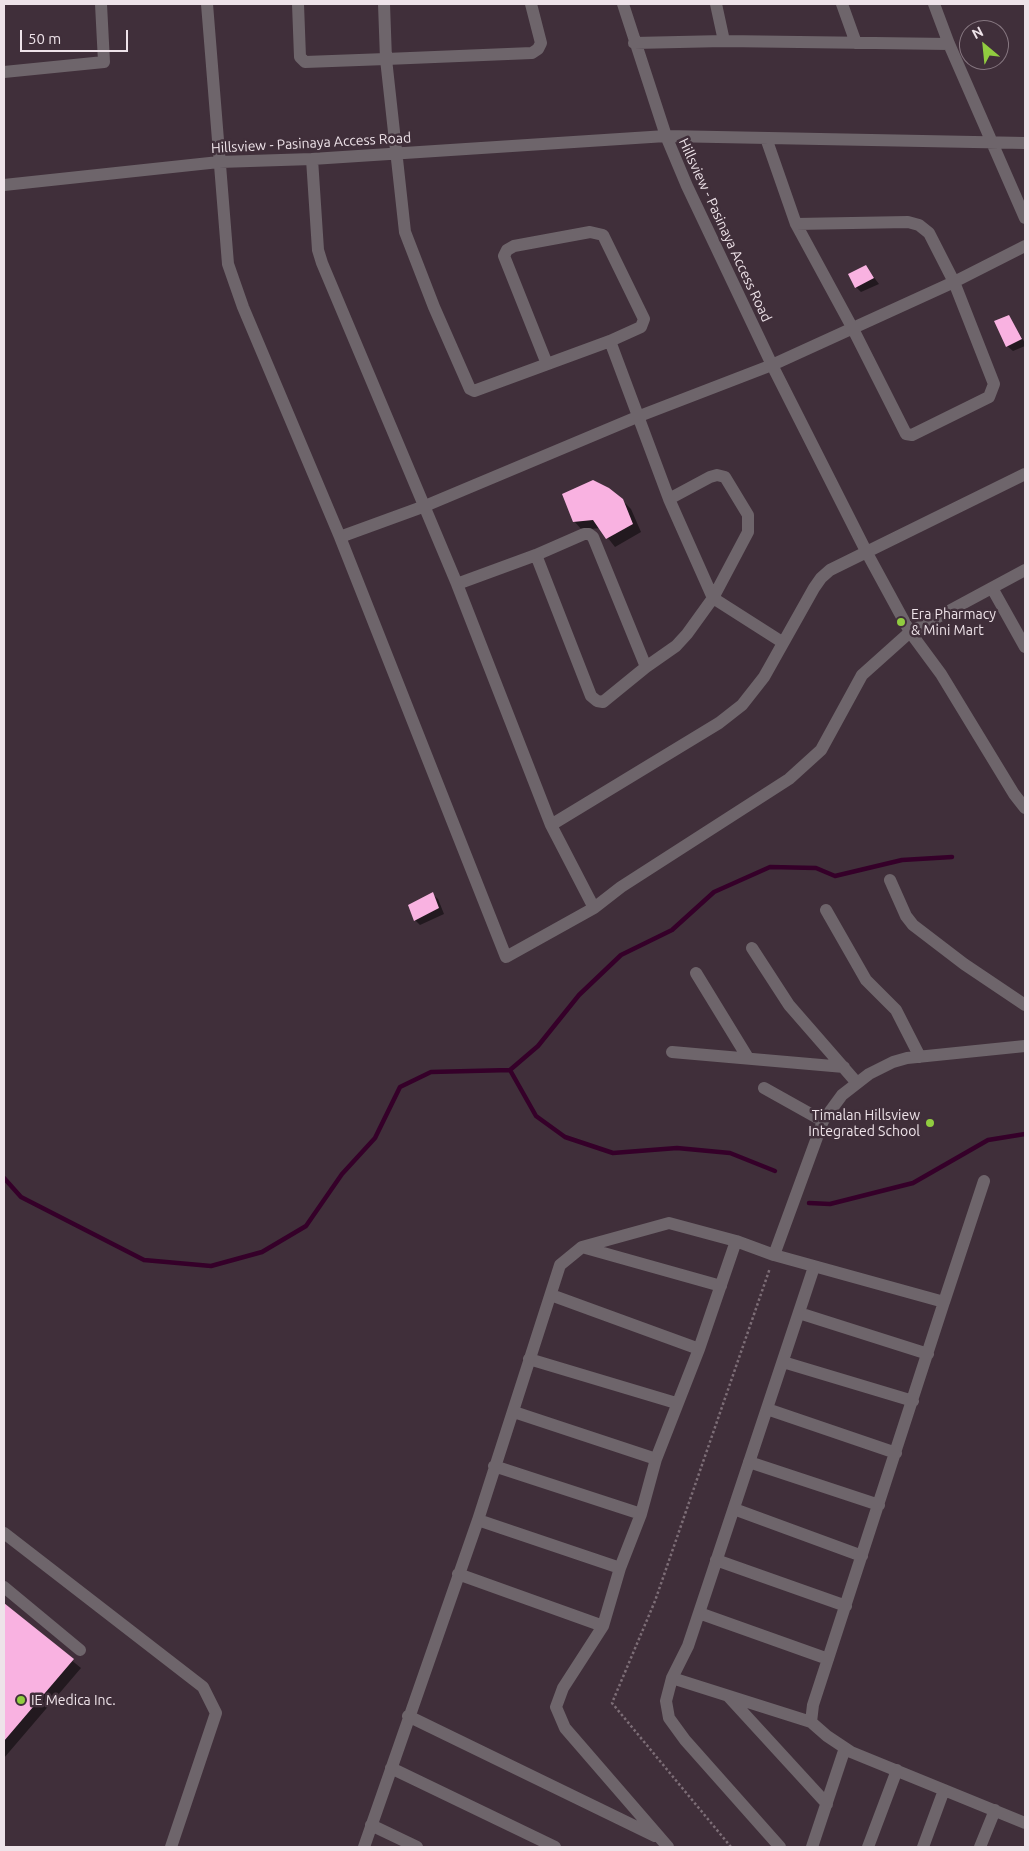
<!DOCTYPE html>
<html>
<head>
<meta charset="utf-8">
<style>
  body { margin:0 }
  #map { position:relative; width:1029px; height:1851px; overflow:hidden; background:#402f3a; font-family:Ubuntu,sans-serif }
  canvas { display:block }
  .frame { position:absolute; inset:0; border:5px solid #eee3e9; pointer-events:none }
  .north { position:absolute; left:959px; top:20px; width:50px; height:50px; box-sizing:border-box; background:#402f3a; border:1px solid #867780; border-radius:50%; rotate:332deg; font-size:14px; font-weight:700; line-height:20px; text-align:center; color:#eee3e9 }
  .north::after { content:''; display:block; margin:auto; width:18px; height:22px; background:#91cd40; clip-path:polygon(50% 0,100% 100%,50% 72%,0 100%) }
  .scale { position:absolute; left:20px; top:30px; width:108px; height:22px; box-sizing:border-box; border:2px solid #eee3e9; border-top:0; padding-left:6px; font-size:15px; line-height:18px; white-space:nowrap; color:#eee3e9; -webkit-text-stroke:4px #402f3a; paint-order:stroke }
</style>
</head>
<body>
<div id="map">
<canvas width="1029" height="1851"></canvas>
<div class="frame"></div>
<div class="north">N</div>
<div class="scale">50 m</div>
</div>
<script>
const c = document.querySelector('canvas').getContext('2d');
c.lineJoin = 'round';
function fill(path, color) {
  c.fillStyle = color;
  c.fill(path, 'evenodd');
}
function toPath(rows) {
  const path = new Path2D();
  for (const r of rows) {
    path.moveTo(r[0], r[1]);
    for (let i = 2; i < r.length; i += 2) path.lineTo(r[i], r[i + 1]);
  }
  return path;
}
function strokePath(path, color, width, dash) {
  c.strokeStyle = color;
  c.lineWidth = width;
  c.lineCap = dash ? 'butt' : 'round';
  c.setLineDash(dash || []);
  c.stroke(path);
}
function drawText(font, color, halo, rows, align = 'center') {
  c.font = font + ' Ubuntu,sans-serif';
  c.lineWidth = 5;
  c.setLineDash([]);
  c.textBaseline = 'middle';
  c.strokeStyle = halo;
  c.fillStyle = color;
  for (const [text, x, y, turn = 0] of rows) {
    c.save();
    c.translate(x, y);
    c.rotate((+turn || 0) * Math.PI / 180);
    c.textAlign = isNaN(turn) ? turn : align;
    if (halo) c.strokeText(text, 0, 0);
    c.fillText(text, 0, 0);
    c.restore();
  }
}
fill(toPath([
  [866,267,879,284,861,292,856,287],
  [1009,317,1025,343,1025,346,1013,351,1007,346],
  [622,500,631,509,641,532,615,547,600,528,582,530,574,521],
  [432,894,438,899,444,914,420,925,415,920],
  [4,1605,81,1668,4,1758]
]), '#0007');
strokePath(toPath([
  [510,1070,536,1116,565,1137,613,1153,677,1148,730,1153,775,1171],
  [4,1178,21,1197,144,1260,211,1266,262,1252,306,1226,342,1174,375,1138,400,1087,431,1072,510,1070,538,1046,579,995,621,955,672,930,714,892,770,867,816,868,835,876,902,860,952,857],
  [809,1203,830,1204,913,1183,988,1140,1025,1134]
]), '#350029', 4.5);
fill(toPath([
  [866,265,874,278,855,288,848,274],
  [1009,315,1022,339,1006,347,994,321],
  [593,480,609,488,623,499,633,524,606,539,593,520,573,522,562,494],
  [433,892,439,908,414,921,408,905],
  [4,1603,74,1659,4,1741]
]), '#f9b2e1');
strokePath(toPath([
  [731,1847,612,1703,655,1601,770,1268]
]), '#7d6e77', 2.5, [2.5, 2.5]);
strokePath(toPath([
  [207,4,228,264,243,307,340,537,506,957,594,908,621,887,789,779,821,750,862,675,910,632,1025,570],
  [298,4,300,57,305,62,386,59,384,4],
  [531,4,541,43,538,49,532,53,386,59,405,232,434,307,470,389,474,391,610,341,641,327,644,319,603,235,590,232,514,246,507,250,504,256,547,364],
  [623,4,666,136,687,186,772,365,867,553,910,632,941,674,1014,794,1025,808],
  [716,4,724,41],
  [842,4,856,43],
  [934,4,949,44,1025,218],
  [634,43,724,41,949,44],
  [4,72,104,62,101,4],
  [766,138,796,224,853,329,906,434,912,435,989,397,994,384,954,282,929,233,919,225,908,222,796,224],
  [312,159,318,250,322,263,457,584,551,825,594,908],
  [4,185,219,162,312,159,666,136,1025,143],
  [610,341,669,499,713,598,782,642],
  [340,537,425,506,637,417,772,365,954,282,1025,246],
  [536,555,591,696,597,701,603,702,646,667,676,646,687,634,713,598,748,532,748,515,725,477,717,475,710,477,669,499],
  [457,584,536,555,584,534,589,534,593,537,646,667],
  [992,588,1025,647],
  [551,825,719,723,742,705,764,677,814,588,821,578,830,570,1025,474],
  [890,880,906,916,913,925,964,964,1025,1005],
  [826,910,866,980,896,1010,920,1057],
  [752,948,789,1005,857,1083],
  [696,973,748,1058],
  [672,1052,844,1067],
  [764,1088,823,1121],
  [582,1247,721,1286],
  [774,1255,944,1302,813,1705,811,1722,827,1736,851,1752,1025,1823],
  [551,1295,699,1349],
  [944,1302,984,1181],
  [799,1313,928,1354],
  [529,1359,676,1403],
  [783,1362,913,1401],
  [767,1409,896,1453],
  [514,1412,656,1459],
  [749,1462,879,1505],
  [494,1466,641,1514],
  [734,1509,862,1556],
  [478,1520,620,1568],
  [4,1533,203,1687,216,1713,171,1847],
  [716,1560,846,1606],
  [458,1574,603,1626],
  [4,1587,80,1650],
  [699,1613,828,1659],
  [672,1678,811,1722],
  [728,1696,827,1804],
  [408,1716,655,1836],
  [391,1768,555,1847],
  [371,1825,417,1847],
  [364,1847,478,1520,560,1265,582,1247,669,1223,736,1241,774,1255,823,1121,842,1095,869,1074,893,1062,907,1058,1025,1046],
  [668,1847,565,1728,556,1707,563,1688,603,1626,620,1568,641,1514,656,1459,699,1349,736,1241],
  [780,1847,685,1740,669,1718,666,1701,672,1678,688,1646,814,1267],
  [812,1847,845,1748],
  [868,1847,897,1770],
  [923,1847,944,1790],
  [980,1847,995,1810]
]), '#6e656b', 12);
for (const [x, y, r, color] of [
  [901,622,5,"#91cd40"],
  [930,1123,5,"#91cd40"],
  [21,1700,5,"#91cd40"]
]) {
  const dot = new Path2D();
  dot.arc(x, y, r, 0, 2 * Math.PI);
  c.fillStyle = color;
  c.fill(dot);
  strokePath(dot, '#402f3a', 2);
}
drawText('14px', '#eee3e9', '#402f3a', [
  ["Hillsview - Pasinaya Access Road",311,143,-3],
  ["Hillsview - Pasinaya Access Road",725,230,65]
]);
drawText('14px', '#eee3e9', '#402f3a', [
  ["Era Pharmacy",911,614],
  ["& Mini Mart",911,630],
  ["Timalan Hillsview",920,1115,"right"],
  ["Integrated School",920,1131,"right"],
  ["IE Medica Inc.",31,1700]
], 'left');
</script>
</body>
</html>
